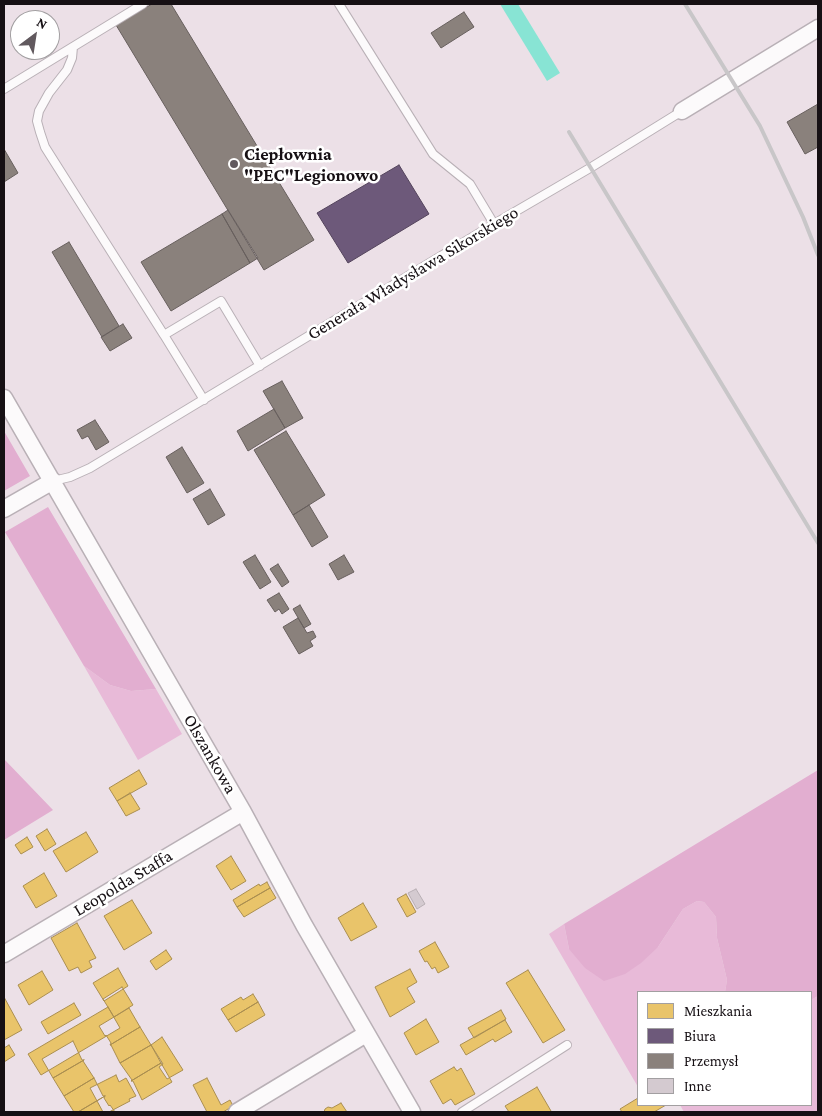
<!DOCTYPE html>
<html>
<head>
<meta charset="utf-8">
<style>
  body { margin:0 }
  #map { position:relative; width:822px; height:1116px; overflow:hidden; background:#ece0e7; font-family:"Crimson Pro",serif }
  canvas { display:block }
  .frame { position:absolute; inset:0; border:5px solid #161014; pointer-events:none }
  .legend { position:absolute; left:637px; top:991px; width:175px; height:115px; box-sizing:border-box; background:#fff; border:1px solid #a29fa1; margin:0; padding:6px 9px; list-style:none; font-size:15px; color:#161014 }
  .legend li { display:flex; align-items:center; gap:10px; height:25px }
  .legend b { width:25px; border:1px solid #a29fa1 }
  .north { position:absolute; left:10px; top:10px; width:50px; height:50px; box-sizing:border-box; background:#fff; border:1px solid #a29fa1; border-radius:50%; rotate:31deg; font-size:14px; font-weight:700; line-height:20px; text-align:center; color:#161014 }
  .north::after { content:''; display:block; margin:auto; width:18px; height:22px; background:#61595e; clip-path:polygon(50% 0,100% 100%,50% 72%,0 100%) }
</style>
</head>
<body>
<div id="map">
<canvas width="822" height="1116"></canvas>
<div class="frame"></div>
<ul class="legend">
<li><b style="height:14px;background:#e9c46a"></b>Mieszkania</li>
<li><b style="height:14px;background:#6d597a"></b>Biura</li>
<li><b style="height:14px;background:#8a817c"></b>Przemysł</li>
<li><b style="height:14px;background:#d4cad0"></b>Inne</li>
</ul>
<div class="north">N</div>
</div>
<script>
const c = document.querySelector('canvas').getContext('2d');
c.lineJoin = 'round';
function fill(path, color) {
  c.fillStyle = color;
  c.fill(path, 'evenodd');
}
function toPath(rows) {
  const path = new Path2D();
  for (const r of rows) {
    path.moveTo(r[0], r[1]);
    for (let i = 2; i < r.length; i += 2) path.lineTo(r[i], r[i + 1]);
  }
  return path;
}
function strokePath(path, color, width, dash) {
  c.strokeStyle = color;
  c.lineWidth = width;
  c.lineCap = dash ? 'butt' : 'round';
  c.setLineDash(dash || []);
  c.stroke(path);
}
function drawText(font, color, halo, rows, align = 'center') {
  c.font = font + ' "Crimson Pro",serif';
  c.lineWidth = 5;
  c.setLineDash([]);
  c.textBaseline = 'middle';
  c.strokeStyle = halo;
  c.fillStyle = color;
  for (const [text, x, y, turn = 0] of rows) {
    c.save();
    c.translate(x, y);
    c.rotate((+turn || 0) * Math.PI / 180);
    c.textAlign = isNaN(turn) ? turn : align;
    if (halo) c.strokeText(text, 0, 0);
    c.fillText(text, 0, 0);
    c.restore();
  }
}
fill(toPath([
  [84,666,110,685,131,691,156,689,182,734,138,760],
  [697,901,704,902,716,917,717,938,727,980,725,992,638,992,638,1087,549,934,564,924,569,949,658,947,683,909],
  [818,996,818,1112,684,1112,680,1105,811,1105,811,1000]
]), '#e8bad8');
fill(toPath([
  [4,431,30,476,4,491],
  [48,507,156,689,131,691,110,685,84,666,5,532],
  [4,759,53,810,4,840],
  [818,770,818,996,811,1000,811,992,725,992,727,980,717,938,716,917,704,902,697,901,683,909,658,947,641,963,625,974,604,981,585,968,569,949,564,924]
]), '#e2aed0');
fill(toPath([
  [500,4,518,4,560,73,547,81]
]), '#88e4d4');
const homes = toPath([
  [139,770,147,784,117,801,109,788,139,770],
  [130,793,140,809,126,816,117,801,130,793],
  [47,829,56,844,45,851,36,836,47,829],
  [86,832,98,852,66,872,53,851,86,832],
  [27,837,33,847,21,854,15,845,27,837],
  [231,856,246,881,231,890,216,866,231,856],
  [44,873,57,896,36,908,23,886,44,873],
  [267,882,270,888,237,907,233,900,259,884,260,886,267,882],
  [270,888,276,898,244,917,237,907,270,888],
  [406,894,416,912,407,917,397,899,406,894],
  [132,900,152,933,124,950,104,916,132,900],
  [363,903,377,927,351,941,338,918,363,903],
  [77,923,96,958,89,961,92,967,81,973,78,967,69,971,51,938,77,923],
  [435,942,449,967,438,973,435,967,432,969,427,961,425,962,419,951,435,942],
  [166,950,172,959,156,970,150,961,166,950],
  [118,968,128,986,104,1001,93,983,118,968],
  [410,969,417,982,407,988,415,1002,390,1017,375,987,410,969],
  [528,970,565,1030,543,1043,506,983,528,970],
  [42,971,53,990,29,1005,18,985,42,971],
  [122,987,133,1005,114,1017,103,999,122,987],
  [253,994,258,1002,228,1020,221,1009,241,997,243,1000,253,994],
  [4,997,22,1030,4,1040,4,997],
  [258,1002,265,1015,236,1032,228,1020,258,1002],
  [74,1003,81,1015,48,1034,41,1022,74,1003],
  [108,1007,120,1028,41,1075,28,1054,108,1007],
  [129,1008,140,1027,110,1045,111,1043,106,1035,105,1036,99,1026,129,1008],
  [501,1010,506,1019,474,1038,468,1028,501,1010],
  [426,1019,439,1042,416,1055,404,1033,426,1019],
  [505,1020,512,1032,495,1042,493,1039,466,1055,460,1045,505,1020],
  [140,1027,151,1045,120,1063,111,1045,110,1045,140,1027],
  [162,1037,183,1070,167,1079,159,1067,163,1064,151,1045,162,1037],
  [73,1041,82,1060,84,1060,53,1078,42,1059,73,1041],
  [9,1045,15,1055,4,1062,4,1048,9,1045],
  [151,1045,161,1063,131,1081,132,1080,120,1063,151,1045],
  [84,1060,83,1061,94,1078,64,1096,53,1078,84,1060],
  [161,1063,172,1082,142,1100,133,1081,131,1081,161,1063],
  [454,1067,457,1071,461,1068,475,1094,455,1105,451,1099,443,1104,430,1081,454,1067],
  [116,1075,119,1082,126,1078,136,1096,129,1099,130,1101,109,1112,103,1112,90,1088,116,1075],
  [94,1078,103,1096,105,1096,78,1112,74,1112,64,1096,94,1078],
  [207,1078,221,1105,230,1100,233,1106,223,1112,207,1112,193,1085,207,1078],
  [537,1087,551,1111,549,1112,509,1112,505,1106,537,1087],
  [105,1096,104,1098,109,1106,110,1105,115,1112,78,1112,105,1096],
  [638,1098,638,1105,666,1105,654,1112,622,1112,620,1109,638,1098],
  [341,1103,347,1112,324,1112,325,1109,328,1107,332,1108,341,1103]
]);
fill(homes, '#e9c46a');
strokePath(homes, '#aa8e50', 1);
const offices = toPath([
  [399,165,429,214,348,263,317,213,399,165]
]);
fill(offices, '#6d597a');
strokePath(offices, '#53435b', 1);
const industry = toPath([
  [152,4,171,4,314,240,264,270,116,25,152,4],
  [464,12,474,27,441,48,431,33,464,12],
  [818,104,818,147,805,154,787,122,818,104],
  [4,149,18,173,4,182,4,149],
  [228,210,258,258,250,263,222,214,228,210],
  [222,214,250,263,171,311,141,262,222,214],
  [69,242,119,326,102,337,52,252,69,242],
  [123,324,132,338,110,351,101,337,123,324],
  [282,381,303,418,285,428,263,391,282,381],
  [274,409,285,428,248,451,237,431,274,409],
  [95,420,109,442,96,450,88,436,82,439,77,430,95,420],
  [286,431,325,495,293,515,254,450,286,431],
  [182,447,204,483,187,493,166,457,182,447],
  [210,489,225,515,208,525,193,499,210,489],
  [309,505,328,537,312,547,293,515,309,505],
  [255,555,271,582,260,589,243,562,255,555],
  [344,555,354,572,338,580,329,564,344,555],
  [278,564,289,582,282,587,270,569,278,564],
  [279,593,289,609,282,614,279,609,275,612,267,600,279,593],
  [300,605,311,624,304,628,293,609,300,605],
  [298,618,307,633,313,631,316,637,310,641,313,646,299,654,283,627,298,618]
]);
fill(industry, '#8a817c');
strokePath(industry, '#675f5d', 1);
const building = toPath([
  [416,889,425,904,417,909,408,893,416,889]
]);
fill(building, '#d4cad0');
strokePath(building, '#b8afb4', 1);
const lane = toPath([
  [339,4,433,154,470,184,494,224],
  [73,47,72,58,67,70,49,93,39,111,37,121,40,132,45,147,164,335],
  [4,89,143,4],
  [204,400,164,335,221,301,260,366],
  [53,481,70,477,90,468,494,224,590,168,682,111],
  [462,1112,567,1045]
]);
const street = toPath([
  [682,111,818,28],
  [4,398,243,812,304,925,412,1112],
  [4,509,53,481],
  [4,954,243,812],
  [237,1112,366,1034]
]);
strokePath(lane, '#b9b0b6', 10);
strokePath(street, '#b9b0b6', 19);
strokePath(lane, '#fcfafb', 8);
strokePath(street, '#fcfafb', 16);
strokePath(toPath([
  [685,4,760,126,803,217,818,255],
  [569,132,818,543]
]), '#c8c6c8', 4);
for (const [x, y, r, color] of [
  [234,164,5,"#61595e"]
]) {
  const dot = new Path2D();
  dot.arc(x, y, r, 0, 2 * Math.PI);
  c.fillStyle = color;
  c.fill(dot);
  strokePath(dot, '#fff', 2);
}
drawText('bold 18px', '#161014', '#fff', [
  ["Ciepłownia",244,154],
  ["\"PEC\"Legionowo",244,175]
], 'left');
drawText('18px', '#161014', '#fff', [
  ["Generała Władysława Sikorskiego",413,273,-31],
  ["Olszankowa",210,754,60],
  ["Leopolda Staffa",123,883,-31]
]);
</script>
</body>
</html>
